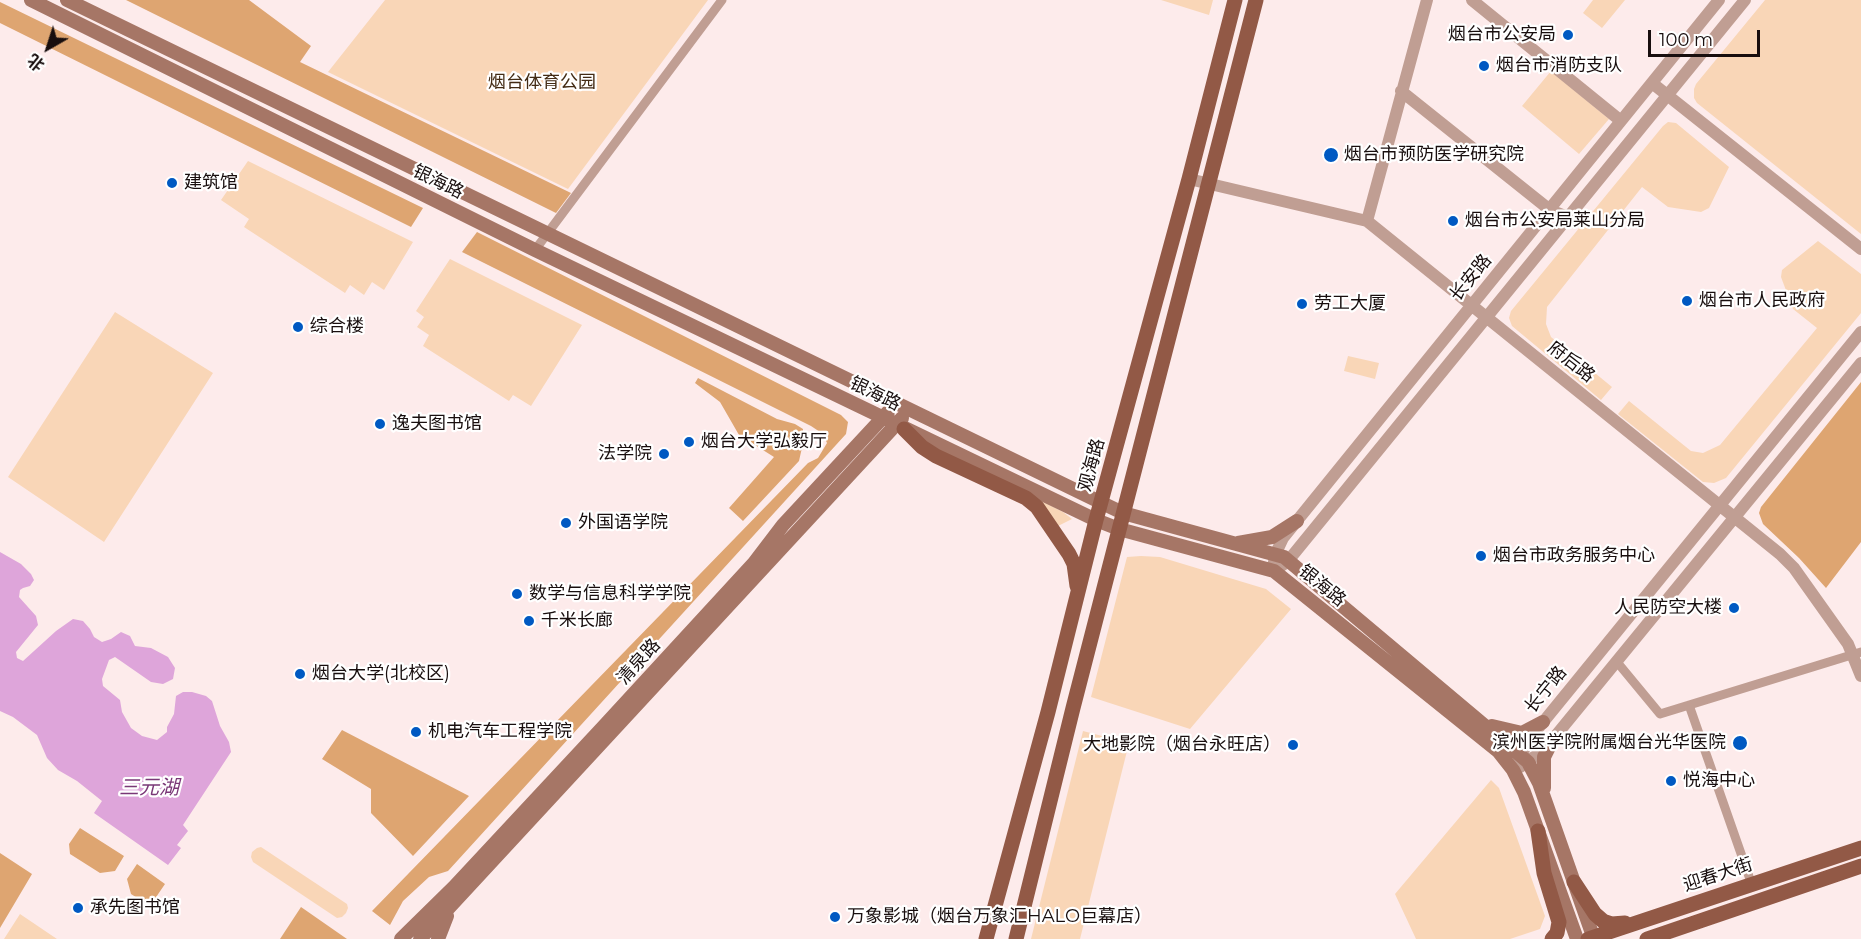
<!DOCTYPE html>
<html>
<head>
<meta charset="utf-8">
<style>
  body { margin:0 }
  #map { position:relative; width:1861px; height:939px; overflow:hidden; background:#fdebeb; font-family:Montserrat,"Noto Sans SC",sans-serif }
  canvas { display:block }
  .north { position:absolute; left:18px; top:18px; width:60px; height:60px; -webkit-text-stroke:4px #fff; paint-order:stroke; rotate:219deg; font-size:16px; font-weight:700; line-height:24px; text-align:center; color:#180e0e }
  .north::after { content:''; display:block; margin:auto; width:21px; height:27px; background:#180e0e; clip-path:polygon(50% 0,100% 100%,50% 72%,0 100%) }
  .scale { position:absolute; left:1648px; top:30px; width:112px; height:27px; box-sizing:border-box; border:3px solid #180e0e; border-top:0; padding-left:8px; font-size:18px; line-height:21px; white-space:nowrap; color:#180e0e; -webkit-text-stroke:4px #fff; paint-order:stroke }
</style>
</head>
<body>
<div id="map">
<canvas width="1861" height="939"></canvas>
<div class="north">北</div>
<div class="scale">100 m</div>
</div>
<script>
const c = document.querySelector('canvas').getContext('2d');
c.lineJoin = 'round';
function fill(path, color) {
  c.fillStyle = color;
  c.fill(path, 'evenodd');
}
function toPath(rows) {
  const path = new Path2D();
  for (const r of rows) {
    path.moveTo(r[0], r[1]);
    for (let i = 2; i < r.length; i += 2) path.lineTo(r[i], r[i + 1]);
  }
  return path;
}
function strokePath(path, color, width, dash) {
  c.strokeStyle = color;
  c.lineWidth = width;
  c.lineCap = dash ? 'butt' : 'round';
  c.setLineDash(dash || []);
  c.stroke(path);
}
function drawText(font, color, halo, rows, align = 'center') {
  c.font = font + ' Montserrat,"Noto Sans SC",sans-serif';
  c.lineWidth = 4.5;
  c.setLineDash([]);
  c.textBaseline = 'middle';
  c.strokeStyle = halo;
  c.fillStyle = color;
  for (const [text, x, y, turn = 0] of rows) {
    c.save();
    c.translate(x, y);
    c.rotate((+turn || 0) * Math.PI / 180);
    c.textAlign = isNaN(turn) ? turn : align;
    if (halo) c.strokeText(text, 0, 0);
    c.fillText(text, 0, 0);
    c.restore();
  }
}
fill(toPath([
  [385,0,708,0,568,189,328,72],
  [1161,0,1213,0,1209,15],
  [1593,0,1625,0,1602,28,1583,13],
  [1765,0,1861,0,1861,234,1697,103,1694,98,1694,89,1696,84],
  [1551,71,1609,119,1579,154,1522,106],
  [1668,122,1676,123,1729,167,1709,208,1701,212,1668,207,1642,187,1547,307,1546,324,1551,337,1612,387,1601,400,1512,326,1509,318,1511,311,1663,126],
  [248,161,413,242,384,290,372,282,364,295,350,285,345,293,244,227,249,219,221,200],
  [1818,241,1861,274,1861,313,1726,478,1714,483,1703,482,1618,414,1629,401,1691,451,1703,453,1720,445,1817,328,1793,309,1781,277,1782,270],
  [450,259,582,325,531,406,513,395,509,401,423,346,429,335,417,327,424,317,416,311],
  [115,312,213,373,104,542,8,477],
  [1348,356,1379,363,1375,379,1344,371],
  [944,452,1063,512,1072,519,1058,526],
  [1141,556,1160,557,1266,589,1291,609,1190,729,1091,697,1127,557],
  [1083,731,1129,743,1080,939,1031,939],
  [1491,780,1499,788,1545,916,1540,929,1510,939,1416,939,1395,894],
  [261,847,347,904,348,908,346,913,342,917,337,918,253,862,251,857,252,852,257,848],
  [20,914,57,939,4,939]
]), '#f9d6b7');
fill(toPath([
  [126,0,249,0,311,46,300,62,571,193,556,213],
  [0,2,423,208,411,227,0,23],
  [477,232,841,415,848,422,846,434,448,871,429,877,403,901,390,925,372,911,808,463,818,458,827,443,823,434,811,426,462,252],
  [698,378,777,419,795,424,803,429,803,443,799,461,743,521,729,508,774,457,739,435,720,402,695,383],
  [1861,382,1861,542,1826,588,1799,558,1763,524,1759,513,1761,507],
  [342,730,469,796,413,856,371,813,371,789,322,759],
  [80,828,124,856,115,871,100,873,70,854,69,844],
  [0,853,32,874,0,928],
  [137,864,165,884,150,906,131,894,127,879],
  [301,907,347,939,280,939]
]), '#dea571');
fill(toPath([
  [0,552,21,564,31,574,34,580,30,586,23,588,20,590,19,597,36,616,38,625,16,652,17,658,23,661,56,631,73,619,83,621,90,629,94,637,102,642,111,639,121,632,130,636,135,646,151,648,168,657,175,668,173,679,163,684,151,682,115,657,109,660,102,679,103,686,120,700,122,712,131,728,142,736,157,740,167,732,167,727,174,714,176,696,183,692,192,692,206,696,212,701,220,726,229,742,231,752,183,825,188,831,177,845,181,848,168,865,94,813,102,801,77,781,58,770,47,758,37,735,13,717,0,711]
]), '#dea5da');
strokePath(toPath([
  [535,250,722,0],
  [1617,662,1660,714,1861,652],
  [1689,705,1752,885]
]), '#c09e93', 9);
strokePath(toPath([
  [1472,0,1621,121],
  [1652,83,1861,249],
  [1401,91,1550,210,1568,217],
  [1189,179,1367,221,1780,554,1794,568,1848,644,1861,676],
  [1367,221,1427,0],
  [1274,562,1275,555,1283,538,1719,0],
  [1274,571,1288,561,1745,0],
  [1520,767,1544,750,1861,363],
  [1513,770,1531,737,1861,332]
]), '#c09e93', 12);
strokePath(toPath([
  [31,0,535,250,1096,520,1119,529,1274,571,1498,751,1513,770,1524,792,1577,939],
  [67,0,1102,503,1123,513,1284,557,1528,762,1539,783,1594,939],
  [1238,543,1272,537,1297,521],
  [1492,726,1522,733,1543,722],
  [1544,788,1544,757,1552,741],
  [401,939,454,887,604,726,754,563,783,525,888,412],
  [420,939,902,418],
  [438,939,447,916]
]), '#a67666', 14);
strokePath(toPath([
  [904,429,922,447,936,456,1026,498,1037,507,1069,554,1074,564,1077,586],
  [1538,831,1544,873,1559,922,1557,933,1552,939],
  [1574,882,1595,914,1603,921,1612,924,1625,923],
  [986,939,1048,712,1096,520,1189,179,1235,0],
  [1016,939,1073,708,1256,0],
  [1588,939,1861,848],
  [1647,939,1861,866]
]), '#925946', 15);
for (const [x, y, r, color] of [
  [1568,35,6,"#0059c2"],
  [1484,66,6,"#0059c2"],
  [1331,155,8,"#0059c2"],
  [172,183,6,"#0059c2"],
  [1453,221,6,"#0059c2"],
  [1687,301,6,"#0059c2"],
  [1302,304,6,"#0059c2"],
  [298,327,6,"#0059c2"],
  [380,424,6,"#0059c2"],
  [689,442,6,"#0059c2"],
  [664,454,6,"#0059c2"],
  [566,523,6,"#0059c2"],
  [1481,556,6,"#0059c2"],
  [517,594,6,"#0059c2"],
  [1734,608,6,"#0059c2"],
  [529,621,6,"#0059c2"],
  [300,674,6,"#0059c2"],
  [416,732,6,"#0059c2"],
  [1740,743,8,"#0059c2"],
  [1293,745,6,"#0059c2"],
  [1671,781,6,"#0059c2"],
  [78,908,6,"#0059c2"],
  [835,917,6,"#0059c2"]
]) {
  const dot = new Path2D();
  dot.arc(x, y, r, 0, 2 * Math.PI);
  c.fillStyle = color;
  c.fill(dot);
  strokePath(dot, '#fff', 2);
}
drawText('18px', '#180e0e', '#fff', [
  ["烟台市公安局",1556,35,"right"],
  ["烟台市消防支队",1496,66],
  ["烟台市预防医学研究院",1344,155],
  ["建筑馆",184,183],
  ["烟台市公安局莱山分局",1465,221],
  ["烟台市人民政府",1699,301],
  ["劳工大厦",1314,304],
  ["综合楼",310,327],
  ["逸夫图书馆",392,424],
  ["烟台大学弘毅厅",701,442],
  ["法学院",652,454,"right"],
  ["外国语学院",578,523],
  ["烟台市政务服务中心",1493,556],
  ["数学与信息科学学院",529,594],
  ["人民防空大楼",1722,608,"right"],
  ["千米长廊",541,621],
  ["烟台大学(北校区)",312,674],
  ["机电汽车工程学院",428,732],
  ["滨州医学院附属烟台光华医院",1726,743,"right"],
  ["大地影院（烟台永旺店）",1281,745,"right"],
  ["悦海中心",1683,781],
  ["承先图书馆",90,908],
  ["万象影城（烟台万象汇HALO巨幕店）",847,917]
], 'left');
drawText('18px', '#432b14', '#fff', [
  ["烟台体育公园",542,83]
]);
drawText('18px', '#180e0e', '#fff', [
  ["银海路",438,182,26],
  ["长安路",1471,278,-51],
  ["府后路",1571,362,38],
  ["银海路",875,394,26],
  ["观海路",1092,465,-75],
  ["银海路",1322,586,39],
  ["清泉路",639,662,-48],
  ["长宁路",1546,690,-51],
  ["迎春大街",1718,875,-18]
]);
drawText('italic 20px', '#7a3777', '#fff', [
  ["三元湖",149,788]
]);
</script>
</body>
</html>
